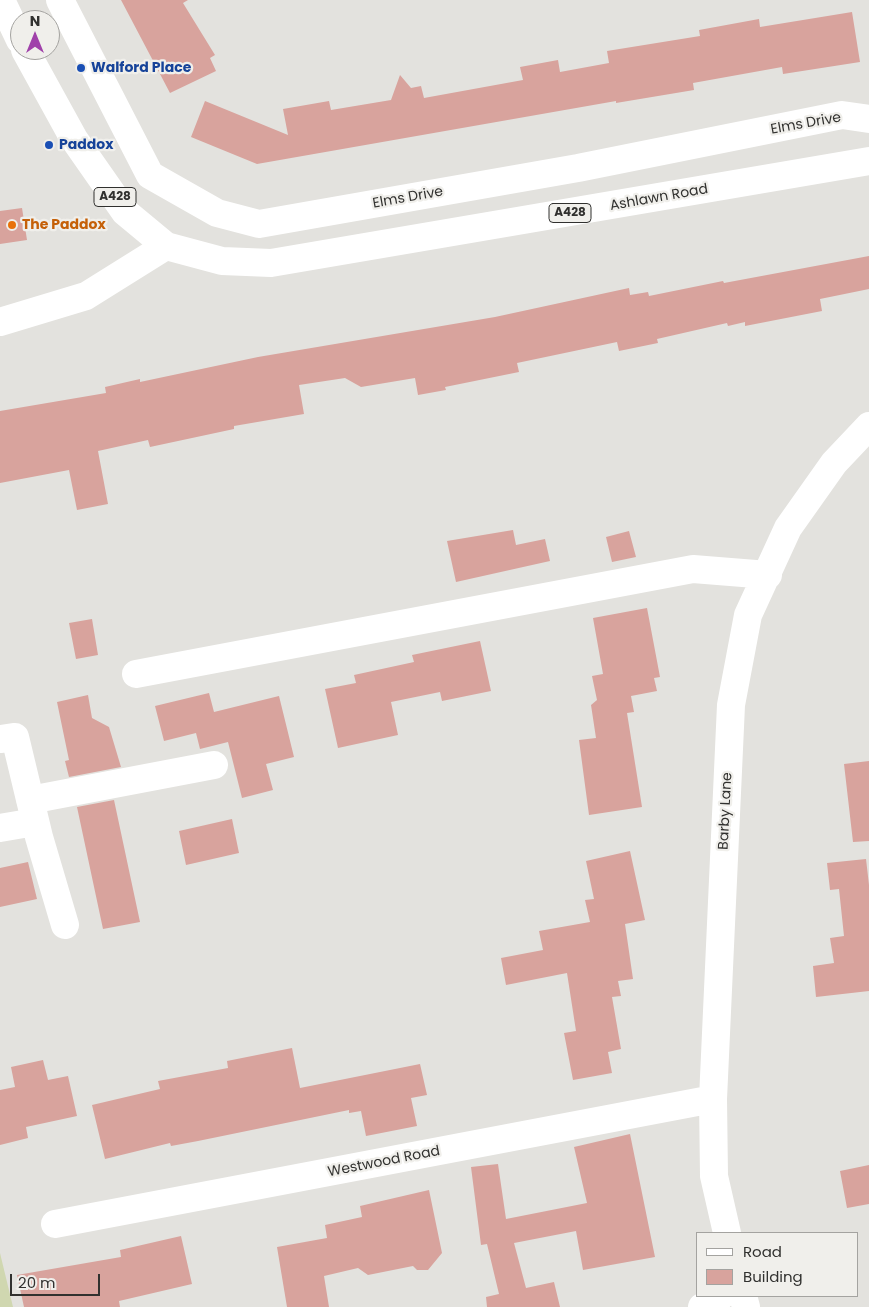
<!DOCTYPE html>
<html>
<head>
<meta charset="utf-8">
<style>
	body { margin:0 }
	#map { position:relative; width:869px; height:1307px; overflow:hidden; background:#e3e2de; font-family:Poppins,sans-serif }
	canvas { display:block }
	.legend { position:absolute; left:696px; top:1232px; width:162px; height:65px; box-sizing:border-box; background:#f0efeb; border:1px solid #a4a3a0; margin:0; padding:6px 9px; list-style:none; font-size:15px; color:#31312f }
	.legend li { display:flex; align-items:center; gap:10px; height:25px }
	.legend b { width:25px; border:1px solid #a4a3a0 }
	.north { position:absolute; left:10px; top:10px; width:50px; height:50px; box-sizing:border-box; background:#f0efeb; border:1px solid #a4a3a0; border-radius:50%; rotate:0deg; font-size:14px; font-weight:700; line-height:20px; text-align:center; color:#31312f }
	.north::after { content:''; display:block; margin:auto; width:18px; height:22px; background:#a041aa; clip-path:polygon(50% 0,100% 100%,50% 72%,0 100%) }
	.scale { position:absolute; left:10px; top:1274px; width:90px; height:22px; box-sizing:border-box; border:2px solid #31312f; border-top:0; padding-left:6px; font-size:15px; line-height:18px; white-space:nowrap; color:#31312f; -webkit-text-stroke:4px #f0efeb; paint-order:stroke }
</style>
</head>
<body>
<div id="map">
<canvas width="869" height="1307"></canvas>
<ul class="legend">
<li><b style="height:6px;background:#fff"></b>Road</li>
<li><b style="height:14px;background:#d8a39d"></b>Building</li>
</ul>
<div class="north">N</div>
<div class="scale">20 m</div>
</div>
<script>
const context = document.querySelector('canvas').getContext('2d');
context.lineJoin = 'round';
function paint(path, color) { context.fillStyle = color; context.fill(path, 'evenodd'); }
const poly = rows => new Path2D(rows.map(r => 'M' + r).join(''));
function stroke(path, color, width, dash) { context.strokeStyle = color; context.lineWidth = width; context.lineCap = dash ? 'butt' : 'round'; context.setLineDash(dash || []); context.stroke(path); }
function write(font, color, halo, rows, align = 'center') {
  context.font = font + ' Poppins,sans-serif'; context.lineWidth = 4.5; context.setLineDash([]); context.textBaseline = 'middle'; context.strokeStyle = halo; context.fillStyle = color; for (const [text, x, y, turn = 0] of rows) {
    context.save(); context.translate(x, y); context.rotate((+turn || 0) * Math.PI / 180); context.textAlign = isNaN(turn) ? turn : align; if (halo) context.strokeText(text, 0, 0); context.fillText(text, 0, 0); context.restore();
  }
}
const green = poly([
	[0,1253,13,1307,0,1307]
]);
const building = poly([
	[121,0,188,0,183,3,215,55,210,58,216,71,170,93],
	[852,12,860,62,783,74,782,67,693,83,694,90,616,103,616,101,257,164,191,137,205,101,288,135,283,109,329,101,331,110,391,100,400,75,411,88,421,86,424,98,523,80,520,67,558,60,560,72,609,63,607,51,700,36,699,30,759,19,760,27],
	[22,208,27,240,0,244,0,211],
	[869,256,869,289,820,299,822,311,745,326,745,322,728,326,727,323,657,339,658,343,619,351,617,342,517,363,519,372,445,387,446,390,418,395,415,378,361,387,345,378,299,385,304,414,234,426,234,429,150,447,148,440,98,451,108,504,77,510,69,470,0,483,0,411,106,393,105,387,140,379,140,382,258,357,495,317,629,288,630,295,648,292,649,296,723,281,724,283],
	[513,530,516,545,545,539,550,561,456,582,447,541],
	[629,531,636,557,612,562,606,537],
	[647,608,660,677,654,678,657,691,631,696,634,712,627,713,642,807,589,815,579,740,596,738,591,705,597,700,592,676,603,674,593,618],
	[92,619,98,655,76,659,69,623],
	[480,641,491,691,442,701,440,692,391,702,398,735,338,748,325,689,356,683,354,675,414,662,412,655],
	[209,693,214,712,279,696,294,757,266,764,273,790,242,798,228,742,200,749,196,733,164,741,155,706],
	[88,695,92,718,109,727,121,767,69,777,65,761,69,760,57,702],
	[869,761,869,841,853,842,844,764],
	[114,800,140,922,103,929,77,807],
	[232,819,239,853,186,865,179,831],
	[630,851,645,920,625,924,633,979,618,981,621,996,612,997,621,1049,608,1052,612,1073,573,1080,564,1033,576,1031,567,973,506,985,501,958,543,950,539,931,590,922,585,900,594,899,586,861],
	[866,859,869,885,869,991,816,997,813,966,834,963,830,938,844,936,839,889,830,890,827,863],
	[28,862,37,899,0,907,0,868],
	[292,1048,300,1088,420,1064,427,1095,411,1098,417,1126,366,1136,361,1111,349,1113,349,1110,198,1141,171,1146,170,1143,105,1159,92,1105,160,1089,158,1081,228,1068,227,1061],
	[43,1060,48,1080,68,1076,77,1116,26,1127,28,1138,0,1145,0,1090,15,1087,11,1067],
	[630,1134,655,1257,583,1270,576,1231,514,1243,526,1288,554,1282,560,1307,487,1307,486,1297,499,1294,487,1244,481,1245,471,1167,498,1164,506,1219,587,1203,574,1147],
	[869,1165,869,1204,847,1208,840,1171],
	[429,1190,442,1253,428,1270,417,1270,413,1266,368,1275,358,1268,324,1276,329,1307,287,1307,277,1247,327,1238,325,1225,362,1217,360,1206],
	[181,1236,192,1284,119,1301,120,1307,24,1307,17,1275,121,1257,120,1250]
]);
const minor = poly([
	[60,0,150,175,217,213,259,224,578,168,842,115,869,119],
	[136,674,693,569,768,575],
	[0,739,15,737,39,837,65,925],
	[30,800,214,765],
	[0,828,35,822],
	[55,1224,713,1099],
	[727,1233,714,1176,713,1099,731,705,748,615,788,528,834,463,869,426],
	[743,1296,746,1307],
	[702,1307,721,1296]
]);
const major = poly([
	[0,322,86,296,166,246]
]);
const highway = poly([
	[1,0,20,40],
	[25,50,74,139,125,212,166,246,222,261,271,263,869,161]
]);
const markers = [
	[81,68,5,"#1a4fb4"],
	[49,145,5,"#1a4fb4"],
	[12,225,5,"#e8710a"]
];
const shields = [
	[115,197,42],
	[570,213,42]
];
const shieldNames = [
	["A428",115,197],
	["A428",570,213]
];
const transitNames = [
	["Walford Place",91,68],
	["Paddox",59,145]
];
const streetNames = [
	["Elms Drive",806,124,-10],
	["Elms Drive",408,198,-10],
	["Ashlawn Road",659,198,-10],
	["Barby Lane",726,811,-87],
	["Westwood Road",384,1162,-11]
];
const foodNames = [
	["The Paddox",22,225]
];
paint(green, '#d0d7b0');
paint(building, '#d8a39d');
stroke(minor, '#fff', 28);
stroke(major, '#fff', 28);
stroke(highway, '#fff', 28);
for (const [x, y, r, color] of markers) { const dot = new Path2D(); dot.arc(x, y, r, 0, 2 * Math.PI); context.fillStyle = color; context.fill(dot); stroke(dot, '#f0efeb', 2); }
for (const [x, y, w] of shields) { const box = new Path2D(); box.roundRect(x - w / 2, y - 9.5, w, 19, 4); context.fillStyle = '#f0efeb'; context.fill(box); stroke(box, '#31312f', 1); }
write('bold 12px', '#31312f', null, shieldNames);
write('bold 14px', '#164399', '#f0efeb', transitNames, 'left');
write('14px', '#31312f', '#f0efeb', streetNames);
write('bold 14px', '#c56008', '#f0efeb', foodNames, 'left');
</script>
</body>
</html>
